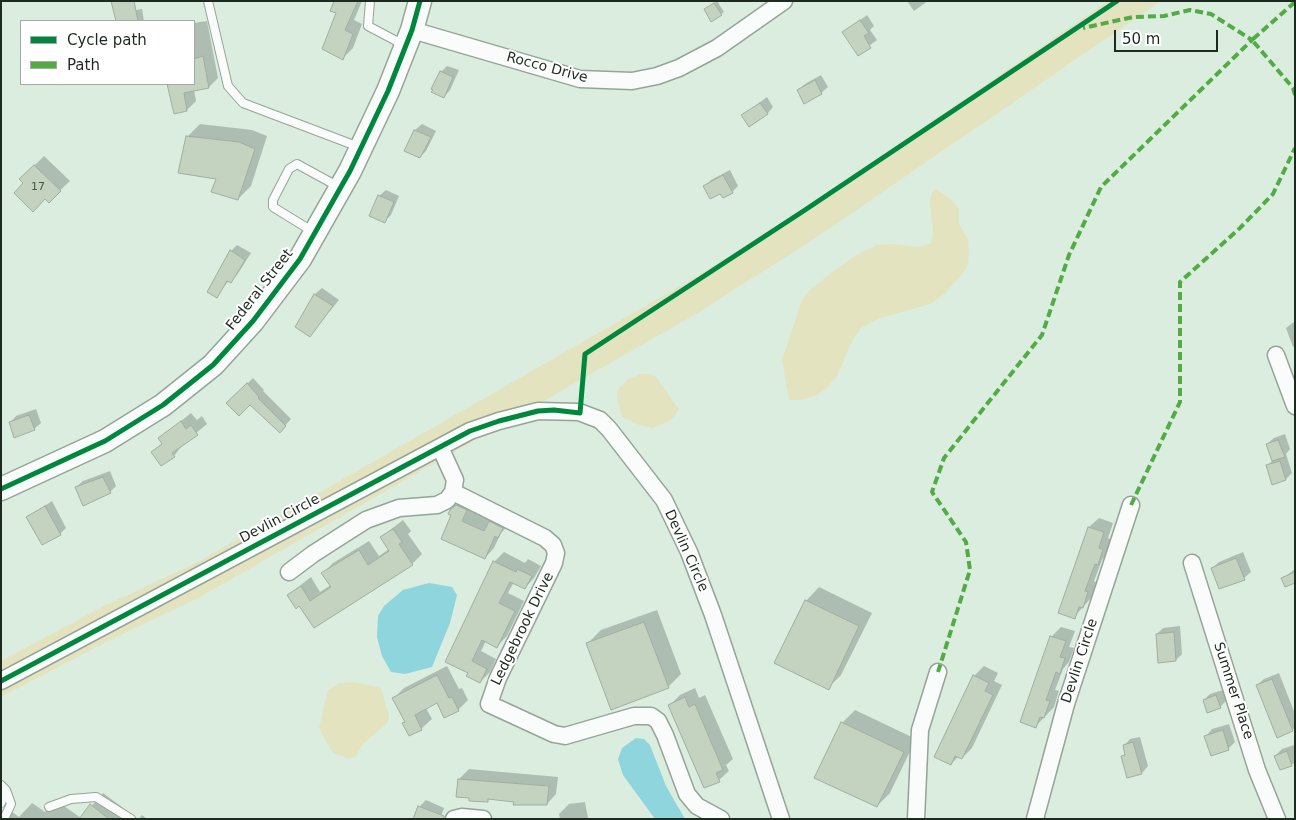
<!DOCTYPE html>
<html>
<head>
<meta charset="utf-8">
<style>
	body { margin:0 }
	#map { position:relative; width:1296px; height:820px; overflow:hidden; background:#daedde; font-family:"DejaVu Sans",sans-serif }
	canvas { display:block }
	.frame { position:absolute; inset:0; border:2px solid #1d2a20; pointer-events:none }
	.legend { position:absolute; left:20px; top:20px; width:175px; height:65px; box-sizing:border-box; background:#fff; border:1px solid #a5aaa6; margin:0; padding:6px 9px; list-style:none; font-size:15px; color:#1d2a20 }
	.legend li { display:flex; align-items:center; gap:10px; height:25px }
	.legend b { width:25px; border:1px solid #a5aaa6 }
	.scale { position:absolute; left:1114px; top:30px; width:104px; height:22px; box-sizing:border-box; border:2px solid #1d2a20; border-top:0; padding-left:6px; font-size:15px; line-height:18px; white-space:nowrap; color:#1d2a20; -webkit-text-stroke:4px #fff; paint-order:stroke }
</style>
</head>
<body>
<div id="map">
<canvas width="1296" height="820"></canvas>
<div class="frame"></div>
<ul class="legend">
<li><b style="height:6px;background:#00873e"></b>Cycle path</li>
<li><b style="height:6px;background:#52ab43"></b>Path</li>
</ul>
<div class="scale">50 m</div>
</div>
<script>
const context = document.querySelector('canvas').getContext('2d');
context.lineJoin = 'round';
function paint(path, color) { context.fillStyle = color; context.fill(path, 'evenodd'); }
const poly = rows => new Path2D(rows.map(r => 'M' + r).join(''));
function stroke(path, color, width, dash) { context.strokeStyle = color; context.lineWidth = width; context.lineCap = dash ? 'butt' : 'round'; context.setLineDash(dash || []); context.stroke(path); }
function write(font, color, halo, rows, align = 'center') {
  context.font = font + ' "DejaVu Sans",sans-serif'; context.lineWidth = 4; context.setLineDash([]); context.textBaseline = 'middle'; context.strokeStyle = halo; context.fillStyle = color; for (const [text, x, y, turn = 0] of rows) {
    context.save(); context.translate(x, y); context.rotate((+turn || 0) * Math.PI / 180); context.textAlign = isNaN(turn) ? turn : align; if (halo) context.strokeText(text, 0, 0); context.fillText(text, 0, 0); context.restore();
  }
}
const green = poly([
	[1108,1,1161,1,811,241,691,317,198,598,104,643,1,697,1,661,104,606,198,562,691,280,811,204],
	[936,189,951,199,959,209,959,223,968,240,969,250,968,265,961,276,944,294,930,304,878,319,861,328,853,339,837,376,827,388,817,395,801,400,789,400,782,360,802,300,809,291,832,272,856,255,877,245,889,244,920,247,931,243,933,233,930,201,932,192],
	[642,374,651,374,656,377,679,409,671,420,653,428,642,426,622,417,617,398,618,389,628,379],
	[354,682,381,688,389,716,387,723,363,744,355,757,348,759,332,752,319,728,328,690,340,683]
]);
const water = poly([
	[429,583,452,587,457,595,450,623,432,667,405,674,391,672,382,656,377,637,378,616,384,606,403,590],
	[636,738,644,739,650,745,666,786,685,819,655,819,623,775,618,759,622,748]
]);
const shadow = poly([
	[111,1,131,11,142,9,144,21,116,21],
	[336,1,362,1,354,20,362,24,353,48,343,58],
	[717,1,724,12,721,14,705,9],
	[907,1,928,1,914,11],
	[867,15,874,26,870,30,877,40,858,54,844,32],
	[207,21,218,78,209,87,194,90,196,101,187,110,175,113,169,84,194,84,194,23],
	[447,66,459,70,450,90,444,97,441,72],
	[821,75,828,87,821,93,798,90,805,84],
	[767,97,773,107,767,114,743,115],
	[200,124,252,130,267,136,251,186,238,199,218,178,187,137],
	[422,124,436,131,426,151,420,157,406,151,415,130],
	[44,156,70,181,49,201,21,179],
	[730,170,738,186,732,192,721,192,705,186,711,180],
	[386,190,399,196,391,215,384,222,379,196],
	[237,245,251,253,237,275,231,282,229,280,217,296,231,251],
	[322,288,339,300,310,335,297,327,315,294],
	[1295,321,1295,346,1293,347,1286,328],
	[253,378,264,390,263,391,291,419,280,431,250,404,228,403],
	[36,409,41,423,34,429,10,423,16,416],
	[191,413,197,420,202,416,207,424,183,444,174,456,153,452,163,442,160,438],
	[1285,434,1290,449,1286,454,1292,473,1286,479,1273,483,1267,466,1273,460,1267,444,1274,438],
	[110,471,116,486,110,492,76,487,83,481],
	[461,500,476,500,471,511,491,520,500,512,508,526,501,533,494,548,485,558,451,510],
	[52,501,66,528,60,534,28,517],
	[1099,518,1113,523,1108,538,1112,540,1107,554,1102,560,1094,581,1097,583,1092,597,1074,617,1060,612,1089,527],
	[403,520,411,531,408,534,422,554,412,564,314,627,300,605,288,595,311,577,320,592,331,585,323,573,333,563,369,541,379,556,389,549,381,537],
	[504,552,525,563,528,559,541,566,534,578,525,588,514,582,508,593,524,601,507,636,497,646,486,641,481,651,496,659,490,672,480,682,469,673,446,662,494,562],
	[1243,552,1251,572,1244,578,1212,568,1219,562],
	[1295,569,1295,585,1283,578],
	[819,587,872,613,841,675,828,688,806,601],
	[657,610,681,674,668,687,588,643,601,630],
	[1180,626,1182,654,1176,660,1157,634,1163,628],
	[1061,627,1075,631,1069,647,1074,648,1069,662,1063,669,1055,690,1059,691,1054,707,1036,726,1051,637],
	[447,666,459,689,462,688,468,700,458,710,437,702,426,708,432,719,422,728,409,735,406,721,394,698,404,688],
	[984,666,998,673,994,681,1002,685,972,748,962,758,959,756,951,764,974,676],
	[1279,673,1295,714,1295,728,1292,730,1257,685,1264,679],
	[695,688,699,698,705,695,733,759,726,765,729,771,719,780,670,705,680,695],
	[1223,690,1226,701,1220,707,1204,700,1210,694],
	[855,710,916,739,890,793,877,806,842,723],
	[1229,724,1235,742,1228,749,1206,736,1212,729],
	[1140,737,1148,766,1142,773,1122,756,1126,753,1124,746,1130,739],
	[1294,745,1295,763,1280,769,1275,756,1282,749],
	[469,769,558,777,556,794,547,804,536,803,534,805,490,798,487,801,459,779],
	[103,793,138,819,1,819,1,814,7,808,19,817,32,803,45,812,57,801,81,818],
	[426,800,444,808,440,819,419,807],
	[585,802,588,818,590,819,560,819,559,814,569,804],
	[142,815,147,819,139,819]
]);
const building = poly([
	[111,1,134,1,138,21,116,21,111,1],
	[334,1,358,1,345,30,353,34,343,60,322,49,336,13,330,11,334,1],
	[714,3,722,15,711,22,704,9,714,3],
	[860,20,869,33,864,36,871,48,858,56,842,32,860,20],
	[203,56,209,88,184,93,187,111,174,114,167,84,194,84,194,59,203,56],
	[440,71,453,77,444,98,431,92,433,90,431,89,440,71],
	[815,80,822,94,804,104,797,90,815,80],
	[760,103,768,114,749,127,741,115,760,103],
	[414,130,431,137,420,158,404,151,414,130],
	[186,136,239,142,255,149,238,200,211,192,216,179,178,173,186,136],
	[34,165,61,191,49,203,45,199,33,212,14,193,23,183,19,179,34,165],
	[723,175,733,193,723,198,720,194,710,199,703,186,723,175],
	[378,195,394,202,385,223,369,216,378,195],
	[230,250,245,260,231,283,227,281,217,298,207,292,230,250],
	[314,294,333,306,310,337,295,327,314,294],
	[247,383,259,397,258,398,286,426,280,433,250,405,239,416,226,403,247,383],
	[29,415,35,430,14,438,9,422,29,415],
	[181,421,186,429,191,425,198,435,172,453,175,457,161,466,151,452,162,444,158,438,181,421],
	[1278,440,1285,457,1272,461,1266,444,1278,440],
	[1280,461,1286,480,1272,485,1266,465,1280,461],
	[103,477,111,493,83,506,75,487,103,477],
	[456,505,467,510,462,521,484,531,489,521,503,528,498,538,495,536,485,559,441,539,451,515,448,514,450,510,456,505],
	[45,506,61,535,42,545,26,517,45,506],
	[1088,527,1104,532,1099,548,1103,549,1098,565,1095,564,1085,591,1088,592,1083,608,1079,607,1075,619,1058,613,1088,527],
	[393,529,402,542,399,544,413,565,314,628,299,606,296,609,287,595,301,586,310,601,331,587,321,573,359,550,368,565,389,551,380,537,393,529],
	[1236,558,1245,580,1219,589,1211,568,1236,558],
	[493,561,516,572,517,569,532,576,525,589,510,582,499,603,515,611,497,648,482,640,472,661,487,669,480,683,466,676,468,673,445,662,493,561],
	[1295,572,1295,583,1285,587,1281,578,1295,572],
	[805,600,859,626,829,690,774,663,805,600],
	[644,622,669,688,611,710,586,643,644,622],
	[1174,632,1176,661,1158,663,1156,634,1174,632],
	[1050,636,1066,641,1060,657,1065,658,1060,674,1056,672,1046,700,1050,701,1044,718,1040,717,1036,728,1020,722,1050,636],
	[437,675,449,698,452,697,459,711,444,718,437,703,415,715,422,730,409,736,402,723,405,722,392,698,437,675],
	[973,675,989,683,985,691,993,695,962,759,955,756,951,765,934,757,973,675],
	[1272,679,1293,731,1277,738,1256,685,1272,679],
	[1216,695,1221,708,1207,713,1203,700,1216,695],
	[685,697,689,707,695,704,723,770,716,773,720,782,704,788,668,705,685,697],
	[841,722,904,752,877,807,814,778,841,722],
	[1223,730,1229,750,1211,756,1204,736,1223,730],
	[1133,742,1142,774,1127,778,1121,756,1125,755,1123,745,1133,742],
	[1287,751,1292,766,1280,770,1274,756,1287,751],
	[458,779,549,786,547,805,513,805,514,802,488,799,488,802,469,801,469,798,456,797,458,779],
	[90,804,109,819,79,819,90,804],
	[418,806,444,816,444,819,413,819,418,806]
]);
const lane = poly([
	[208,1,228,86,243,103,359,147],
	[370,1,368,26,404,45],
	[312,231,273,207,273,200,289,169,297,164,339,187],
	[1,785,6,790,1,803],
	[49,807,71,799,96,797,131,819],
	[4,819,11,804,6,790]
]);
const street = poly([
	[412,30,580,79,632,81,657,76,679,68,717,48,784,1],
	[1276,355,1295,406],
	[440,447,455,480,453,492],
	[1192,563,1257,770,1277,819],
	[289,572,313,554,366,520,399,508,437,505,447,500,453,492,545,538,553,545,556,553,554,563,498,678,489,704,554,734,565,736,634,716,651,716,658,721,665,735,687,794,697,806,721,819],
	[1,681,470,431,499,421,538,411,579,412,600,420,609,429,664,500,689,552,713,615,781,819],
	[454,819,462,817,483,819],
	[916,819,920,730,938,672],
	[1035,819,1066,704,1131,505]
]);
const secondary = poly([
	[1,489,105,441,163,405,213,365,253,321,300,259,350,171,388,91,412,30,420,1]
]);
const quiet = poly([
	[1295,2,1252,40,1293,88,1295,95],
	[1131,505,1180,402,1180,282,1240,228,1273,194,1295,148],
	[938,672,970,570,966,542,932,492,944,458,1042,335,1069,255,1101,187,1252,40,1211,14,1190,10,1164,16,1133,17,1083,28]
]);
const cycleway = poly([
	[1,489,105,441,163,405,213,365,253,321,300,259,350,171,388,91,412,30,420,1],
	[1,681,470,431,499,421,538,411,554,410,580,413,585,354,805,210,1117,1]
]);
const numberNames = [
	["17",38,187]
];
const streetNames = [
	["Rocco Drive",547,68,15],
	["Federal Street",260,290,-52],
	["Devlin Circle",280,519,-28],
	["Devlin Circle",686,551,66],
	["Ledgebrook Drive",523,629,-64],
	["Devlin Circle",1080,661,-72],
	["Summer Place",1233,691,72]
];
paint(green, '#e4e3c0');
paint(water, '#8ed5dd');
paint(shadow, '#0003');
paint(building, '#c4d3c0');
stroke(building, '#a1ada0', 1);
stroke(lane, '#95a499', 10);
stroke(street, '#95a499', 19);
stroke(secondary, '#95a499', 25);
stroke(lane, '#f9fcfa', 8);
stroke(street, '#f9fcfa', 16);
stroke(secondary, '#f9fcfa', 22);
stroke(quiet, '#52ab43', 4, [8, 4]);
stroke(cycleway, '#00873e', 5);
write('11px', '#475448', null, numberNames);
write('14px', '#1d2a20', '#fff', streetNames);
</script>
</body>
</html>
